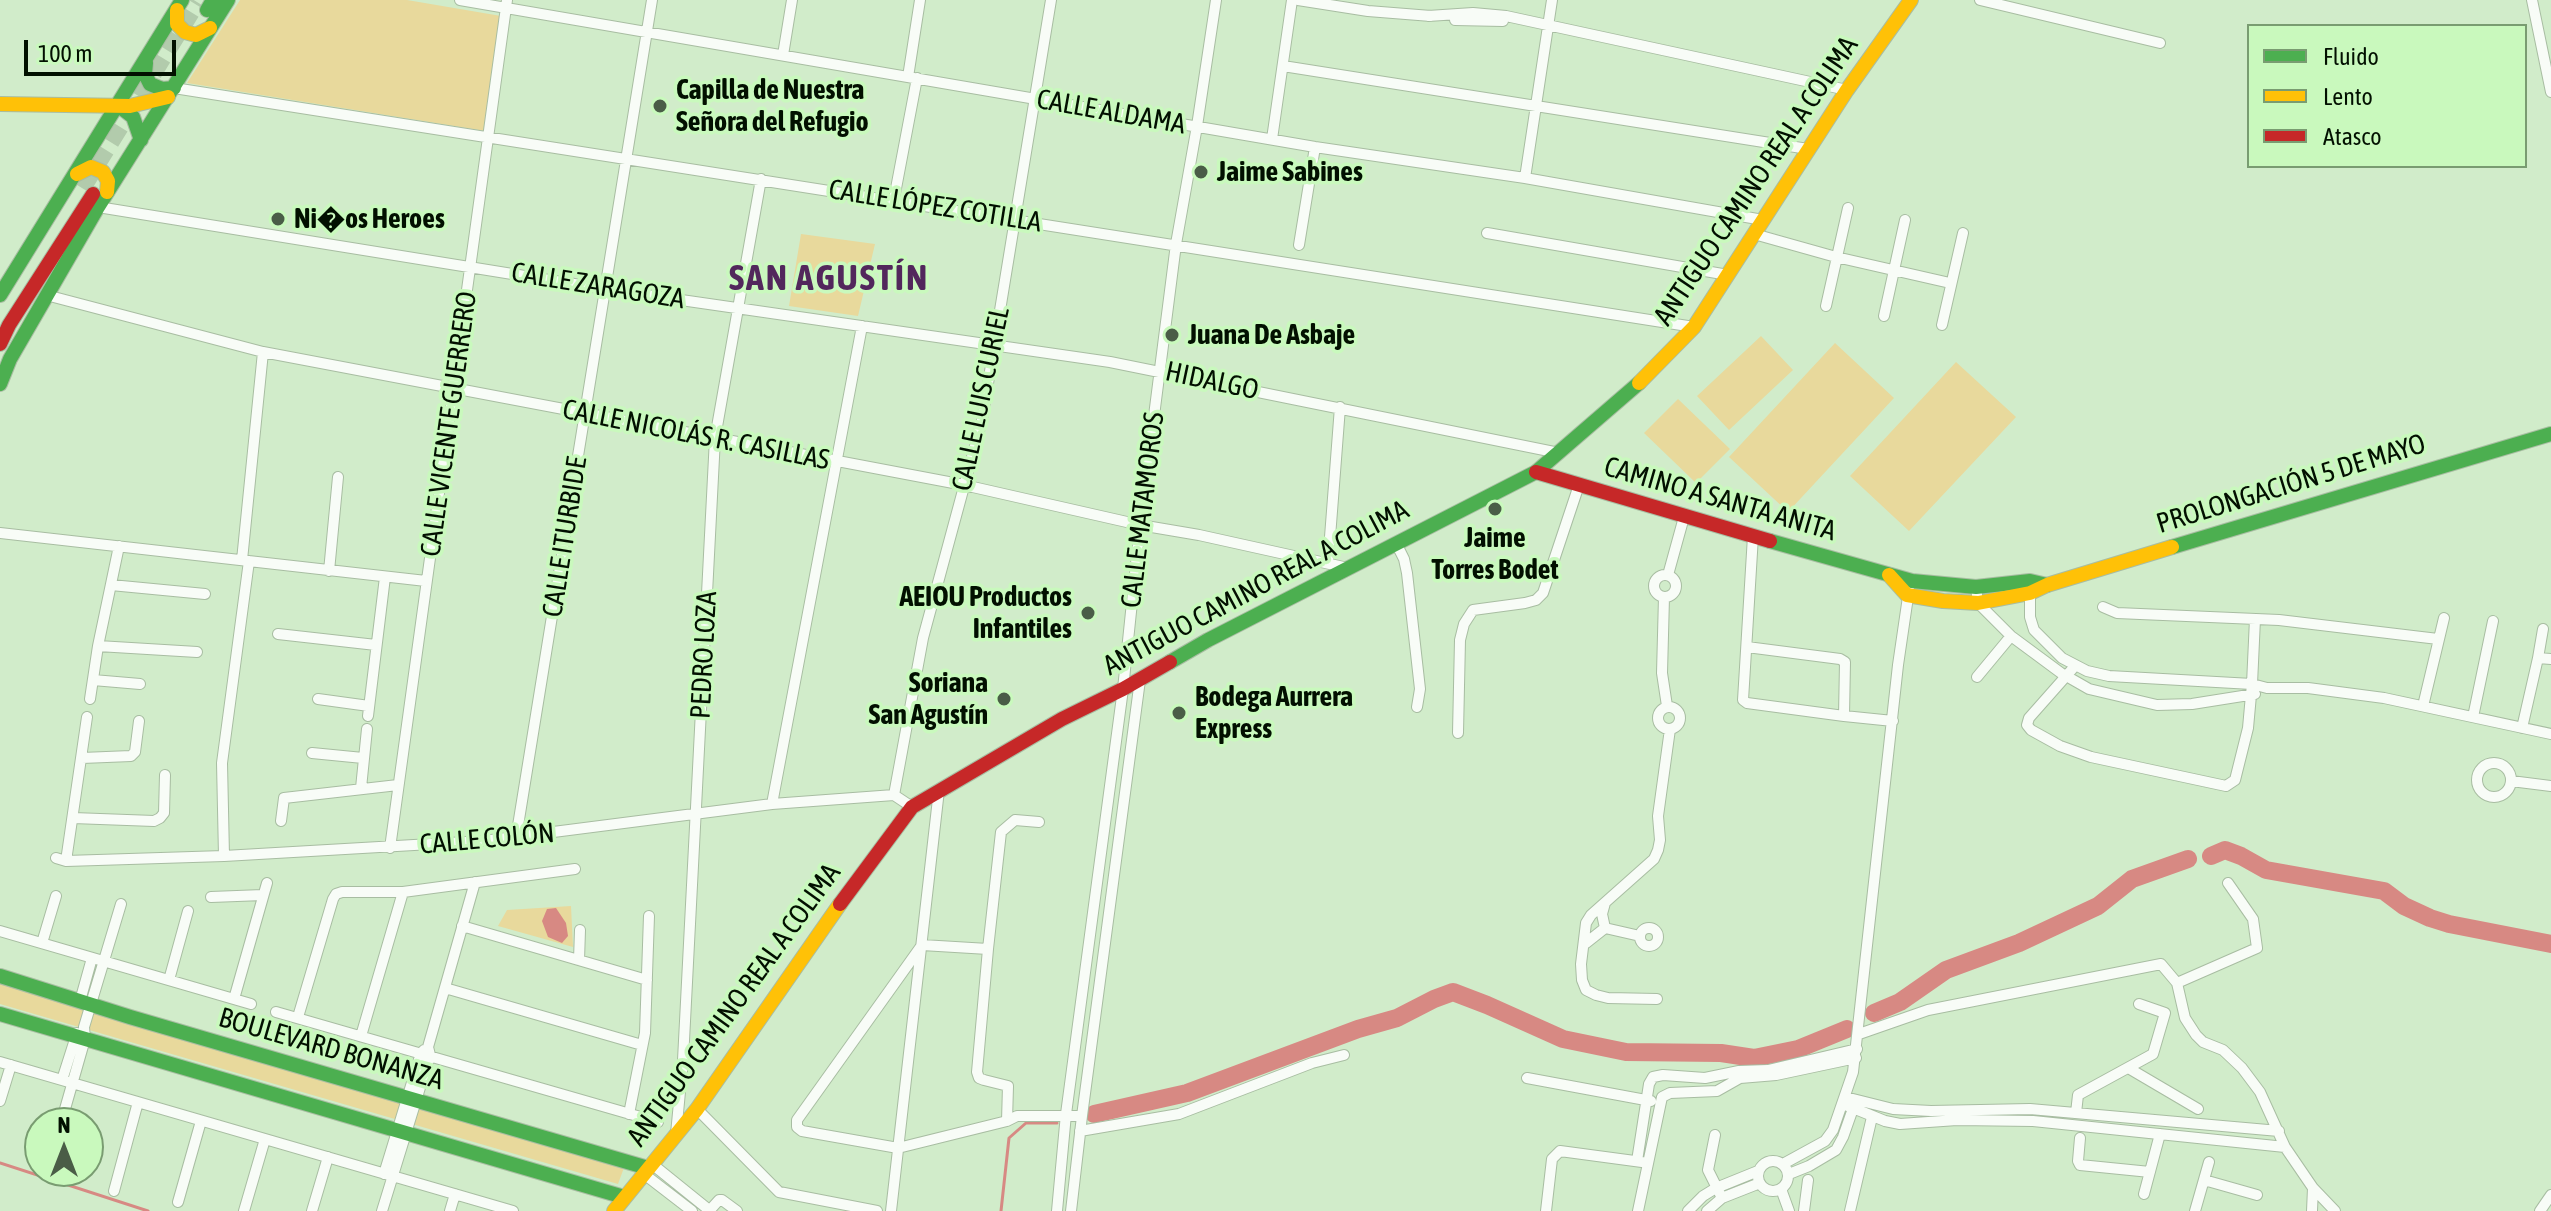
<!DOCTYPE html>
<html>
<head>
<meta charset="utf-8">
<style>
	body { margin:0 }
	#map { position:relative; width:2551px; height:1211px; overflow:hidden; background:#d1ecca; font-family:"Asap Condensed",sans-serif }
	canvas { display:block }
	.legend { position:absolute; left:2247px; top:24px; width:280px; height:144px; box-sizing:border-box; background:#c9f9bd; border:2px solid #799c71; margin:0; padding:10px 14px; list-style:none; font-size:24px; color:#021000 }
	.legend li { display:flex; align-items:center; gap:16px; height:40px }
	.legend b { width:40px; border:2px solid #799c71 }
	.north { position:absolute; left:24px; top:1107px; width:80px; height:80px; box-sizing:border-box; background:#c9f9bd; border:2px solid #799c71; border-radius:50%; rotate:0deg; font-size:22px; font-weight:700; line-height:32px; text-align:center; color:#021000 }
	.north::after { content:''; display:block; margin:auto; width:28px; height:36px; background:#4a5d47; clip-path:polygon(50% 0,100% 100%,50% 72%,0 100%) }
	.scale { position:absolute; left:24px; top:40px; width:152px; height:36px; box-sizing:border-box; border:4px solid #021000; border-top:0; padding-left:10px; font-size:24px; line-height:28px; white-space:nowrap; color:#021000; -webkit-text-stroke:6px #c9f9bd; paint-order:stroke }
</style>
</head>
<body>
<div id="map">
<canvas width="2551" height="1211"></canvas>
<ul class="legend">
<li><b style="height:10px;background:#4caf50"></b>Fluido</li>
<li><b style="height:10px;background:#ffc107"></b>Lento</li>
<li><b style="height:10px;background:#c62828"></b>Atasco</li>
</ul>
<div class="north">N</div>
<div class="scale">100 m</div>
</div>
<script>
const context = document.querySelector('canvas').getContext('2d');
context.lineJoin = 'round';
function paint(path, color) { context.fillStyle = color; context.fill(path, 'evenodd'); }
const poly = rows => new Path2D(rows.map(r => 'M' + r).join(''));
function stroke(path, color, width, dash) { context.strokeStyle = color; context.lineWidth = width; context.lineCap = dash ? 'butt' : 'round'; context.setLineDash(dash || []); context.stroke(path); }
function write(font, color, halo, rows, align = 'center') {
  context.font = font + ' "Asap Condensed",sans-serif'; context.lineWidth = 7; context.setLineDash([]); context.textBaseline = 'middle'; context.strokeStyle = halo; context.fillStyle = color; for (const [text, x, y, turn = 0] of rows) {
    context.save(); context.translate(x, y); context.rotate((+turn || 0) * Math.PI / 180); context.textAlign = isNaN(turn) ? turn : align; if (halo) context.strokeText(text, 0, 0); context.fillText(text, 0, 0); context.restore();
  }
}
const green = poly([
	[240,0,407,0,501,16,485,131,187,83],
	[801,234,875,244,858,316,789,306],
	[1761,336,1793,370,1729,430,1697,396],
	[1835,343,1894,398,1788,512,1729,457],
	[1956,362,2016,417,1909,531,1850,476],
	[1678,399,1730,449,1696,483,1644,433],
	[571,906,573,947,498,926,507,910],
	[0,982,625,1165,618,1184,0,1004]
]);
const water = poly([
	[556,908,566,923,568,936,562,943,548,937,542,921,547,909]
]);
const stream = poly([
	[1089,1117,1094,1114],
	[0,1163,148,1211],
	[1001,1211,1009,1138,1026,1123,1057,1123]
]);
const river = poly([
	[2211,856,2225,850,2241,856,2266,870,2384,891,2404,906,2430,918,2449,924,2551,944],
	[1874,1013,1900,1002,1946,970,2019,943,2098,906,2132,879,2188,859],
	[1094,1114,1187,1093,1358,1029,1397,1018,1434,999,1453,992,1487,1005,1563,1039,1626,1052,1721,1053,1754,1058,1798,1049,1847,1029]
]);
const highwayTunnel = poly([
	[82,188,197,2]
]);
const street = poly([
	[460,0,1315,147,1525,178,1763,220],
	[1298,0,1368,11,1431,16],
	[1980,0,2160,43],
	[2532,0,2551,92],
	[1428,16,1473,13,1506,16,1847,90],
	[1455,20,1503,21],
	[783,55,792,0],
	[1283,66,1808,149],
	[908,77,920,0],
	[174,88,1694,327],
	[1272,139,1292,0],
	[1525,178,1552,0],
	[894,199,917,78],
	[98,207,605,289,1110,362,1559,453],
	[1487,233,1728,275],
	[1754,234,1836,257,1950,283],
	[1299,245,1315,147],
	[46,295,263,352,964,485,1140,525,1199,535,1348,568],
	[1826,306,1848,208],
	[1884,316,1905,220],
	[1942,325,1963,233],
	[0,533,426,581],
	[1753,536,1743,700,1747,703,1844,716,1893,721],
	[1396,543,1404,559,1407,573,1420,689,1417,707],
	[242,560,263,352],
	[1328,563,1340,407],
	[329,571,338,477],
	'1654 586a11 11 0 1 1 22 0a11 11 0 1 1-22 0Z',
	[1668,575,1684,517],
	[111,585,205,594],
	[1976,587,1978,603,2011,636,2061,673,2089,689,2157,705,2192,704,2255,694],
	[2030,587,2030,617,2034,630,2062,658,2087,671,2109,676,2252,684,2267,688,2308,688,2384,698,2551,734],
	[1664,597,1662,673,1667,706],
	[2103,607,2117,613,2279,620,2438,639],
	[278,634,376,645],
	[98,646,197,652],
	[1747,647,1840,659,1845,662,1844,716],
	[2538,658,2543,629],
	[2075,666,2029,718,2027,725,2031,730,2060,746,2091,757,2226,786,2235,780,2248,728,2252,684,2255,619],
	[1977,677,2011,636],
	[93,680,140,684],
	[90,699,98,646,119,546],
	[318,699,369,706],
	[2423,706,2444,618],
	'1658 718a11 11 0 1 1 22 0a11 11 0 1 1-22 0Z',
	[368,716,385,577],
	[2473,717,2493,621],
	[2522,728,2538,658,2551,659],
	[1458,733,1460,640,1464,624,1473,610,1525,603,1536,600,1543,593,1579,485],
	[312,753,363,758],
	[82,758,131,756,135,752,139,721],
	'2477 780a17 17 0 1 1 34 0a17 17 0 1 1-34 0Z',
	[2511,781,2551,786],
	[361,788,367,729],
	[894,795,923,638,982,420,1051,0],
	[772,804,862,326],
	[73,818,154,821,160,818,164,813,165,775],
	[281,821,284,798,398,785],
	[516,838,652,0],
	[390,848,507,0],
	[224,856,222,763,249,561],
	[56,858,66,861,224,856,483,841,772,804,894,795,912,807],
	[66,861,87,717],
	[211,897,263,895],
	[462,926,647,980],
	'1640 937a9 9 0 1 1 18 0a9 9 0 1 1-18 0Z',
	[1605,928,1640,936],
	[0,931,251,1004],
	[42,943,56,896],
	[1586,943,1605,928,1602,914,1605,903],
	[988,949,922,945,797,1120,797,1127,802,1131,898,1148,1007,1121,1017,1116,1082,1116],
	[579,960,580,930],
	[169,980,188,911],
	[2177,983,2257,948,2253,919,2228,883],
	[445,988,642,1045],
	[234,999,267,883],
	[1657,999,1608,998,1596,995,1586,990,1582,980,1581,964,1586,923,1591,915,1654,859,1658,850,1660,840,1658,816,1670,729],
	[80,1001,92,958],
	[276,1012,658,1122],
	[298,1017,333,899,336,894,342,892,403,892,575,869],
	[1859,1034,1928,1010,2161,964,2177,983,2185,1018,2196,1035,2203,1042,2223,1050,2242,1068,2260,1092,2285,1147,2313,1188,2335,1211],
	[361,1036,403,892],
	[0,1062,513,1211],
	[2130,1069,2198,1109],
	[1527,1078,1651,1101],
	[62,1080,77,1033],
	[1845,1097,1893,1109,1931,1111,2030,1109,2279,1131],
	[0,1101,11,1065],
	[1843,1104,1885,1121,1900,1124,1957,1120,2033,1121,2285,1147],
	[697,1109,779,1192,877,1211],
	[2076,1113,2078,1095,2153,1054,2165,1013,2139,1004],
	[629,1114,645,1033,649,916],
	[1007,1121,1008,1086,984,1080,979,1078,977,1072,988,949,1001,832,1015,820,1039,822],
	[61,1123,85,1039,84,1027,121,904],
	[1080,1131,1179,1114,1312,1063,1344,1055],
	[676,1134,683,1060,715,438,761,179],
	[1715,1135,1708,1170,1722,1198],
	[2080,1138,2078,1161,2080,1165,2150,1172],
	'1758 1176a15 15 0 1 1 30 0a15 15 0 1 1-30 0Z',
	[1637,1161,1649,1084,1653,1077,1663,1075,1705,1078,1739,1071,1768,1070,1857,1049],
	[652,1164,709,1210],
	[1783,1164,1825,1141,1833,1130,1853,1072,1898,665,1909,590],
	[384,1174,421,1053,424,1050],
	[644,1174,692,1211],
	[1789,1174,1809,1166,1836,1150,1843,1137,1855,1103],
	[2204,1180,2257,1195],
	[1781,1189,1789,1211],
	[114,1191,138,1102],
	[2144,1194,2160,1134],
	[178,1202,201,1121],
	[244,1211,265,1139],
	[312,1211,328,1157],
	[382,1211,430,1055,428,1047,475,882],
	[450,1211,455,1194],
	[709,1211,719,1200,722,1200,737,1211],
	[891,1211,939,790],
	[1057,1211,1066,1114,1123,689,1140,525,1176,244,1197,126,1216,0],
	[1071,1211,1082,1116,1140,680],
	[1546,1211,1552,1159,1560,1151,1642,1162],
	[1638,1211,1662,1097,1670,1093,1717,1091,1740,1078,1776,1075,1856,1058],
	[1688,1211,1703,1196,1716,1188,1758,1171],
	[1707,1211,1722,1198,1760,1183],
	[1804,1211,1808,1180],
	[1850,1211,1872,1117],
	[2195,1211,2209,1162],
	[2312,1211,2313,1188],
	[2540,1211,2551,1195]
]);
const fast = poly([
	[207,10,213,0],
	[146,63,145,74,150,84,162,89,174,88],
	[119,106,133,117,141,140],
	[0,295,182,0],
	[0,384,10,359,98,207,228,0],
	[1770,541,1912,581,1976,587,2030,581,2047,585],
	[2172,547,2551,434],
	[1170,662,1208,640,1536,472,1639,383],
	[0,976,130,1017,648,1168],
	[0,1014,624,1197]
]);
const slow = poly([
	[177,10,177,24,185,32,196,35,210,28],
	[0,104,130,106,168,97],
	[77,174,91,167,103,172,108,181,107,192],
	[1639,383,1694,327,1847,90,1911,0],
	[1889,575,1907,595,1943,601,1978,603,2030,593,2047,585,2172,547],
	[614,1211,697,1109,840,904]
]);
const jam = poly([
	[0,344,9,325,93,194],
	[1536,472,1770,541],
	[840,904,912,807,1062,719,1123,689,1170,662]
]);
const markers = [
	[660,106,8,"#4a5d47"],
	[1201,172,8,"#4a5d47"],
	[278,219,8,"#4a5d47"],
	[1172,335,8,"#4a5d47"],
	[1495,509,8,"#4a5d47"],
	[1088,613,8,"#4a5d47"],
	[1004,699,8,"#4a5d47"],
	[1179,713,8,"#4a5d47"]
];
const poiNames = [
	["Capilla de Nuestra",676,90],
	["Señora del Refugio",676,122],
	["Jaime Sabines",1217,172],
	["Ni�os Heroes",294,219],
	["Juana De Asbaje",1188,335],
	["Jaime",1495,538,"center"],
	["Torres Bodet",1495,570,"center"],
	["AEIOU Productos",1072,597,"right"],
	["Infantiles",1072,629,"right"],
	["Soriana",988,683,"right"],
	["San Agustín",988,715,"right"],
	["Bodega Aurrera",1195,697],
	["Express",1195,729]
];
const streetNames = [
	["CALLE ALDAMA",1111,112,10],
	["ANTIGUO CAMINO REAL A COLIMA",1756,181,-56],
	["CALLE LÓPEZ COTILLA",935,206,9],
	["CALLE ZARAGOZA",598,286,9],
	["HIDALGO",1212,381,12],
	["CALLE LUIS CURIEL",981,399,-78],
	["CALLE VICENTE GUERRERO",449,424,-82],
	["CALLE NICOLÁS R. CASILLAS",696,435,11],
	["PROLONGACIÓN 5 DE MAYO",2291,484,-17],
	["CAMINO A SANTA ANITA",1720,499,16],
	["CALLE MATAMOROS",1143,510,-83],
	["CALLE ITURBIDE",565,537,-81],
	["ANTIGUO CAMINO REAL A COLIMA",1256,588,-28],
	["PEDRO LOZA",704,655,-87],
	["CALLE COLÓN",487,839,-5],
	["ANTIGUO CAMINO REAL A COLIMA",734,1005,-54],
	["BOULEVARD BONANZA",331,1049,16]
];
const districtNames = [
	["SAN AGUSTÍN",829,279]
];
paint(green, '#e8d99c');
paint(water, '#d78983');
stroke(stream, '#d78983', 3);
stroke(river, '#d78983', 18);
stroke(highwayTunnel, '#b2cbac', 18, [18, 9]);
stroke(street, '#a8bda2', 12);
stroke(fast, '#a8bda2', 16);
stroke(slow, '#a8bda2', 16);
stroke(jam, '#a8bda2', 16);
stroke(street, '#f8fcf7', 10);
stroke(fast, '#4caf50', 14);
stroke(slow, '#ffc107', 14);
stroke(jam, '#c62828', 14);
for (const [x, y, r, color] of markers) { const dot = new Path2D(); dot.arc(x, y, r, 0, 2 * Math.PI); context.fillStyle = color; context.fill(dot); stroke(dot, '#c9f9bd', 3); }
write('bold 28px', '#021000', '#c9f9bd', poiNames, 'left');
write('28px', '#021000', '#c9f9bd', streetNames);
context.letterSpacing = '2px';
write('bold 36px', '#52275c', '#c9f9bd', districtNames);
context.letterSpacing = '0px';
</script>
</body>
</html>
